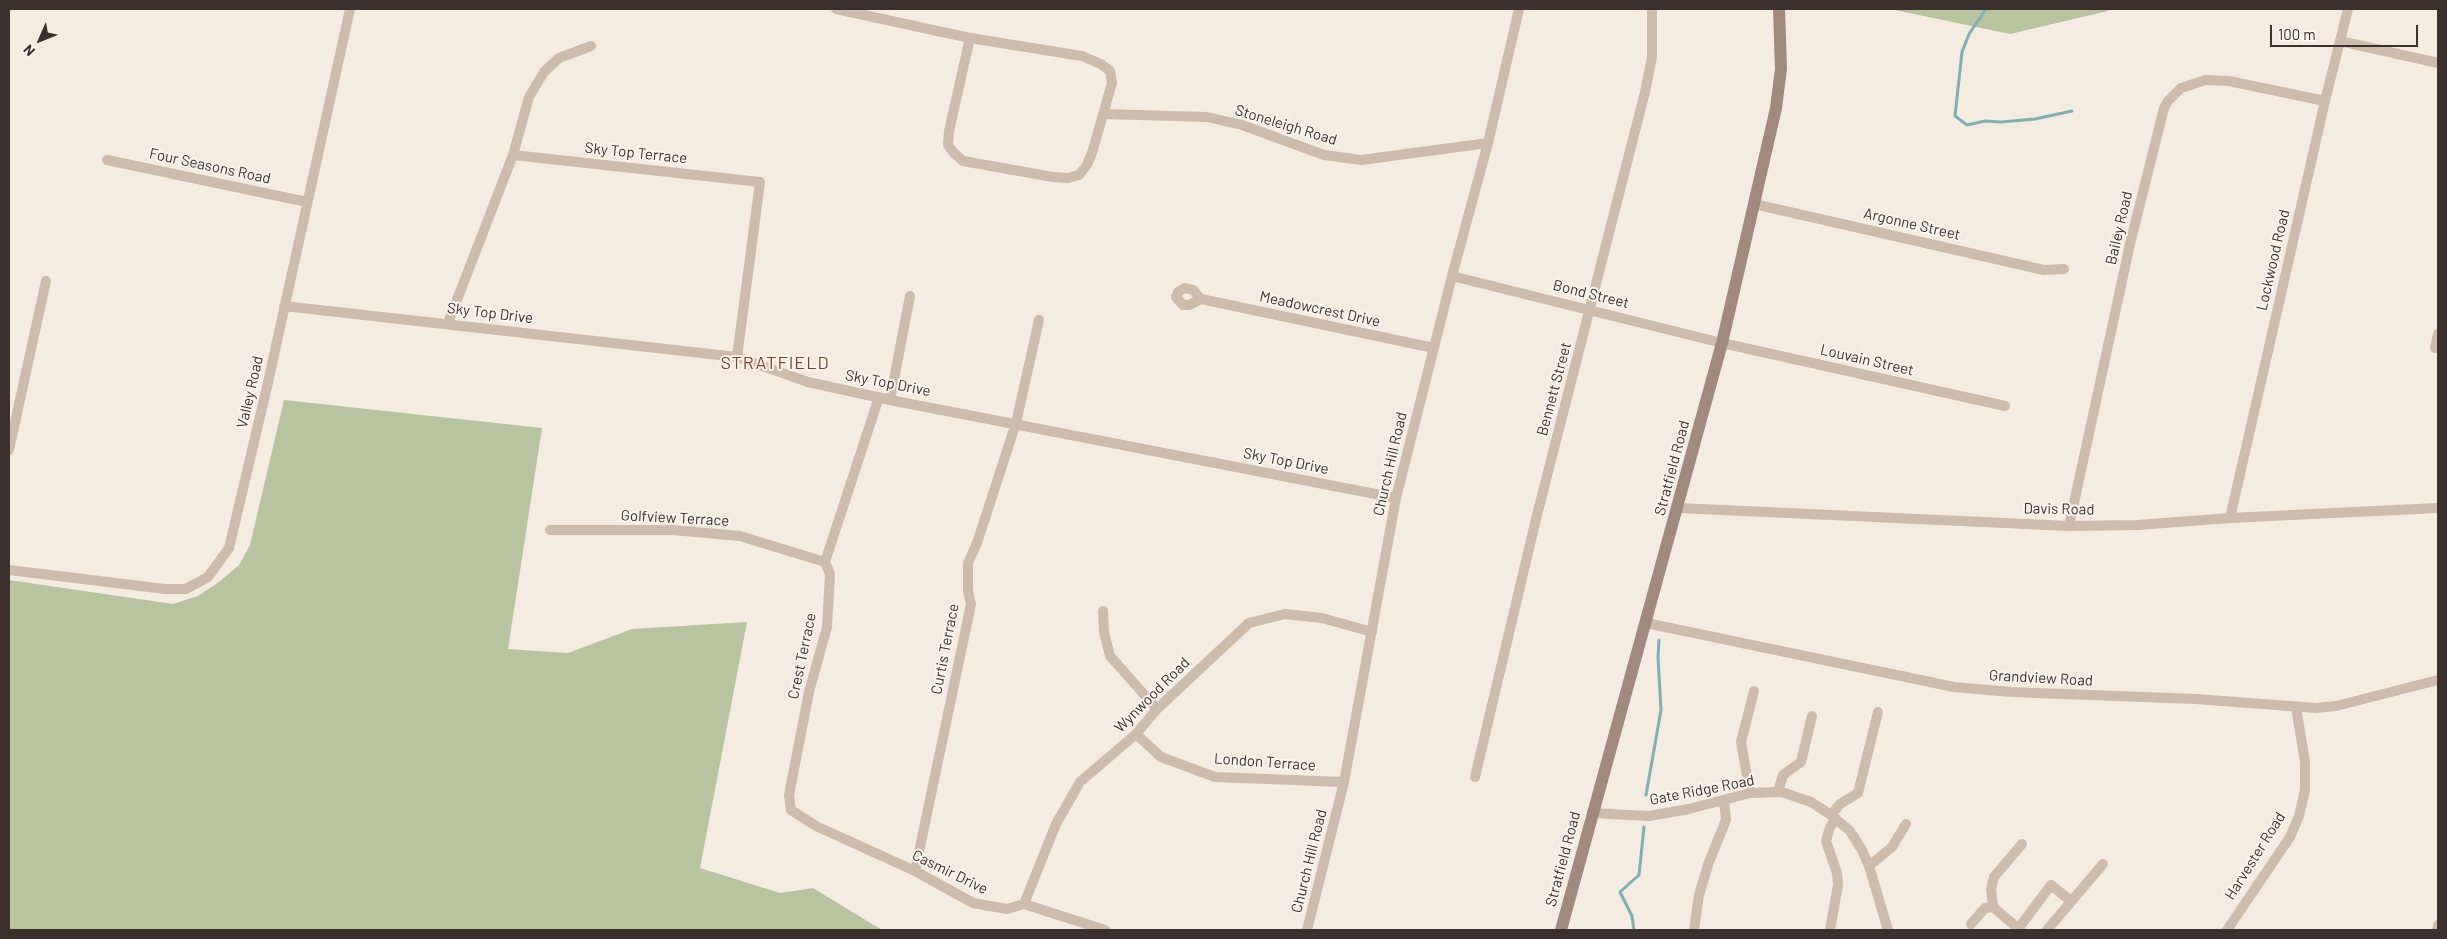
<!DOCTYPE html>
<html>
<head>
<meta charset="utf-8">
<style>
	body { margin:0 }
	#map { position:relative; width:2447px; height:939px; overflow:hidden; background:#f4ebe1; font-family:Barlow,sans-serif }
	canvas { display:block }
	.frame { position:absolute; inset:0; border:10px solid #3b302b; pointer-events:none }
	.north { position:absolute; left:15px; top:15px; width:50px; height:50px; -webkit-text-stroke:4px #fbf5ee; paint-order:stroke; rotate:226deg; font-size:14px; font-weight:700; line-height:20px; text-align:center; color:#3b302b }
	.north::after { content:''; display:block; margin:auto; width:18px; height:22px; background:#3b302b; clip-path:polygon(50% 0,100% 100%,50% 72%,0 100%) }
	.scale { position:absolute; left:2270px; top:25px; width:148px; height:22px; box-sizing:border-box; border:2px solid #3b302b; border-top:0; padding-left:6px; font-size:15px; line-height:18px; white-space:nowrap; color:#3b302b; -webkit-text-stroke:4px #fbf5ee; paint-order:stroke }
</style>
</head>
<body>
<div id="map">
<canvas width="2447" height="939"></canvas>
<div class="frame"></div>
<div class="north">N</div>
<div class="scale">100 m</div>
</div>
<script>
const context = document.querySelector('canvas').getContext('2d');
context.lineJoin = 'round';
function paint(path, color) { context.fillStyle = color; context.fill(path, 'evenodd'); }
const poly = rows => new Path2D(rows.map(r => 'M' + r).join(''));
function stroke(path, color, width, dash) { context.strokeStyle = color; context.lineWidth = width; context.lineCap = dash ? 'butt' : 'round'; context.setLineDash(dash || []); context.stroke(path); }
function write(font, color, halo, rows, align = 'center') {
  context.font = font + ' Barlow,sans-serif'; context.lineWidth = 4; context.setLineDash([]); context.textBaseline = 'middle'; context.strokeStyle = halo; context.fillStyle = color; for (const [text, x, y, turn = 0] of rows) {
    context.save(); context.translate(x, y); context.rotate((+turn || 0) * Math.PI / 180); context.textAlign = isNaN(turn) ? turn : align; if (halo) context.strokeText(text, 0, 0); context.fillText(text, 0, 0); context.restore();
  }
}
const green = poly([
	[1890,9,2108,9,2108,11,2010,34],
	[284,400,542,428,508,649,568,653,632,629,747,622,700,868,780,893,813,888,882,930,9,930,9,580,173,604,198,596,219,582,239,565,250,545]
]);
const stream = poly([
	[1986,9,1969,34,1962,52,1955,116,1967,125,1985,121,2001,122,2035,119,2072,111],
	[1646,795,1661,710,1658,657,1659,640],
	[1634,930,1632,916,1620,892,1639,875,1644,827]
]);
const minor = poly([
	[836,9,970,38,1082,56,1101,64,1110,71,1112,83,1092,153,1087,165,1079,175,1068,178,1053,177,963,161,954,153,948,145,949,131,970,38],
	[2340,41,2438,63],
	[1103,114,1207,117,1242,125,1324,155,1361,160,1488,143],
	[513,155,760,182,737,357],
	[107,160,307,202],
	[1754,204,2044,270,2064,269],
	[1452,276,1722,343,2005,406],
	[1201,299,1193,290,1185,288,1178,292,1176,297,1183,305,1189,305,1201,299,1434,348],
	[284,306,737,357,808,382,890,400,1396,498],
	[448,323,513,155,529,97,544,72,559,58,591,46],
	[2435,348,2438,334],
	[879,397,825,562,830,574,827,627,809,692,789,795,791,810,816,826,915,871,973,903,1007,909,1024,904,1105,930],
	[890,400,910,296],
	[9,450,46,281],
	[1679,508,2069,526,2138,525,2230,518,2438,508],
	[2230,518,2325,101,2348,9],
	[2069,526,2130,244,2164,108,2168,101,2181,88,2206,80,2229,81,2325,101],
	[550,530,673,530,740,536,825,562],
	[9,570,165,589,186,589,208,577,229,548,267,387,350,9],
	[1103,611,1104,632,1110,656,1157,709],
	[1646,623,1954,687,2011,692,2196,699,2316,708,2336,706,2438,680],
	[1136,734,1161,757,1215,777,1344,782],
	[1475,777,1536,519,1645,92,1652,57,1652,9],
	[1778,792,1783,775,1801,762,1812,716],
	[1750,793,1741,742,1754,691],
	[1592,813,1649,816,1689,809,1750,793,1782,792,1811,802,1831,815,1850,831,1862,850,1869,866,1888,930],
	[1831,815,1840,804,1858,793,1878,712],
	[1869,866,1892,847,1906,824],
	[915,871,971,604,968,591,968,563,977,543,1016,423,1039,320],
	[1024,904,1056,824,1080,782,1136,734,1157,709,1249,623,1285,614,1322,618,1372,632],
	[1971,924,1985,908,1993,907],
	[2018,929,2051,885,2071,901],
	[1307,930,1344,782,1396,498,1452,276,1488,143,1519,9],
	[1694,930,1699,895,1709,862,1726,820,1724,801],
	[1830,930,1838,885,1837,873,1826,841,1830,827,1836,819],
	[2020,930,1993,907,1991,889,1994,877,2022,844],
	[2047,930,2103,864],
	[2227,930,2290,837,2299,816,2305,790,2305,762,2296,707],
	[2437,930,2438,925]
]);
const secondary = poly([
	[1561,930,1722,343,1776,108,1781,69,1779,9]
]);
const streetNames = [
	["Stoneleigh Road",1286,125,17],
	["Sky Top Terrace",636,153,6],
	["Four Seasons Road",210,166,12],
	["Argonne Street",1912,224,13],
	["Bailey Road",2119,228,-77],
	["Lockwood Road",2273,260,-77],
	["Bond Street",1591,294,14],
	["Meadowcrest Drive",1320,309,12],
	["Sky Top Drive",490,313,7],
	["Louvain Street",1867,360,13],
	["Sky Top Drive",888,383,11],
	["Bennett Street",1554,389,-75],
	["Valley Road",250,392,-77],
	["Sky Top Drive",1286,461,11],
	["Church Hill Road",1390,464,-77],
	["Stratfield Road",1672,468,-75],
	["Davis Road",2059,509,1],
	["Golfview Terrace",675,518,3],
	["Curtis Terrace",945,649,-79],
	["Crest Terrace",802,656,-78],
	["Grandview Road",2041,678,3],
	["Wynwood Road",1152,695,-45],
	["London Terrace",1265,762,4],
	["Gate Ridge Road",1702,790,-11],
	["Harvester Road",2255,856,-58],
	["Stratfield Road",1563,859,-75],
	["Church Hill Road",1309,861,-76],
	["Casmir Drive",950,872,26]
];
const quarterNames = [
	["STRATFIELD",775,363]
];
paint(green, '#b8c4a0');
stroke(stream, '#7fb0b2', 3);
stroke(minor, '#cdbbac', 10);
stroke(secondary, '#a18a7d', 12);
write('15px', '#3b302b', '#fbf5ee', streetNames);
context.letterSpacing = '1px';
write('18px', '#8c3b22', '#fbf5ee', quarterNames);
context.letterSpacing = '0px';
</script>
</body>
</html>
